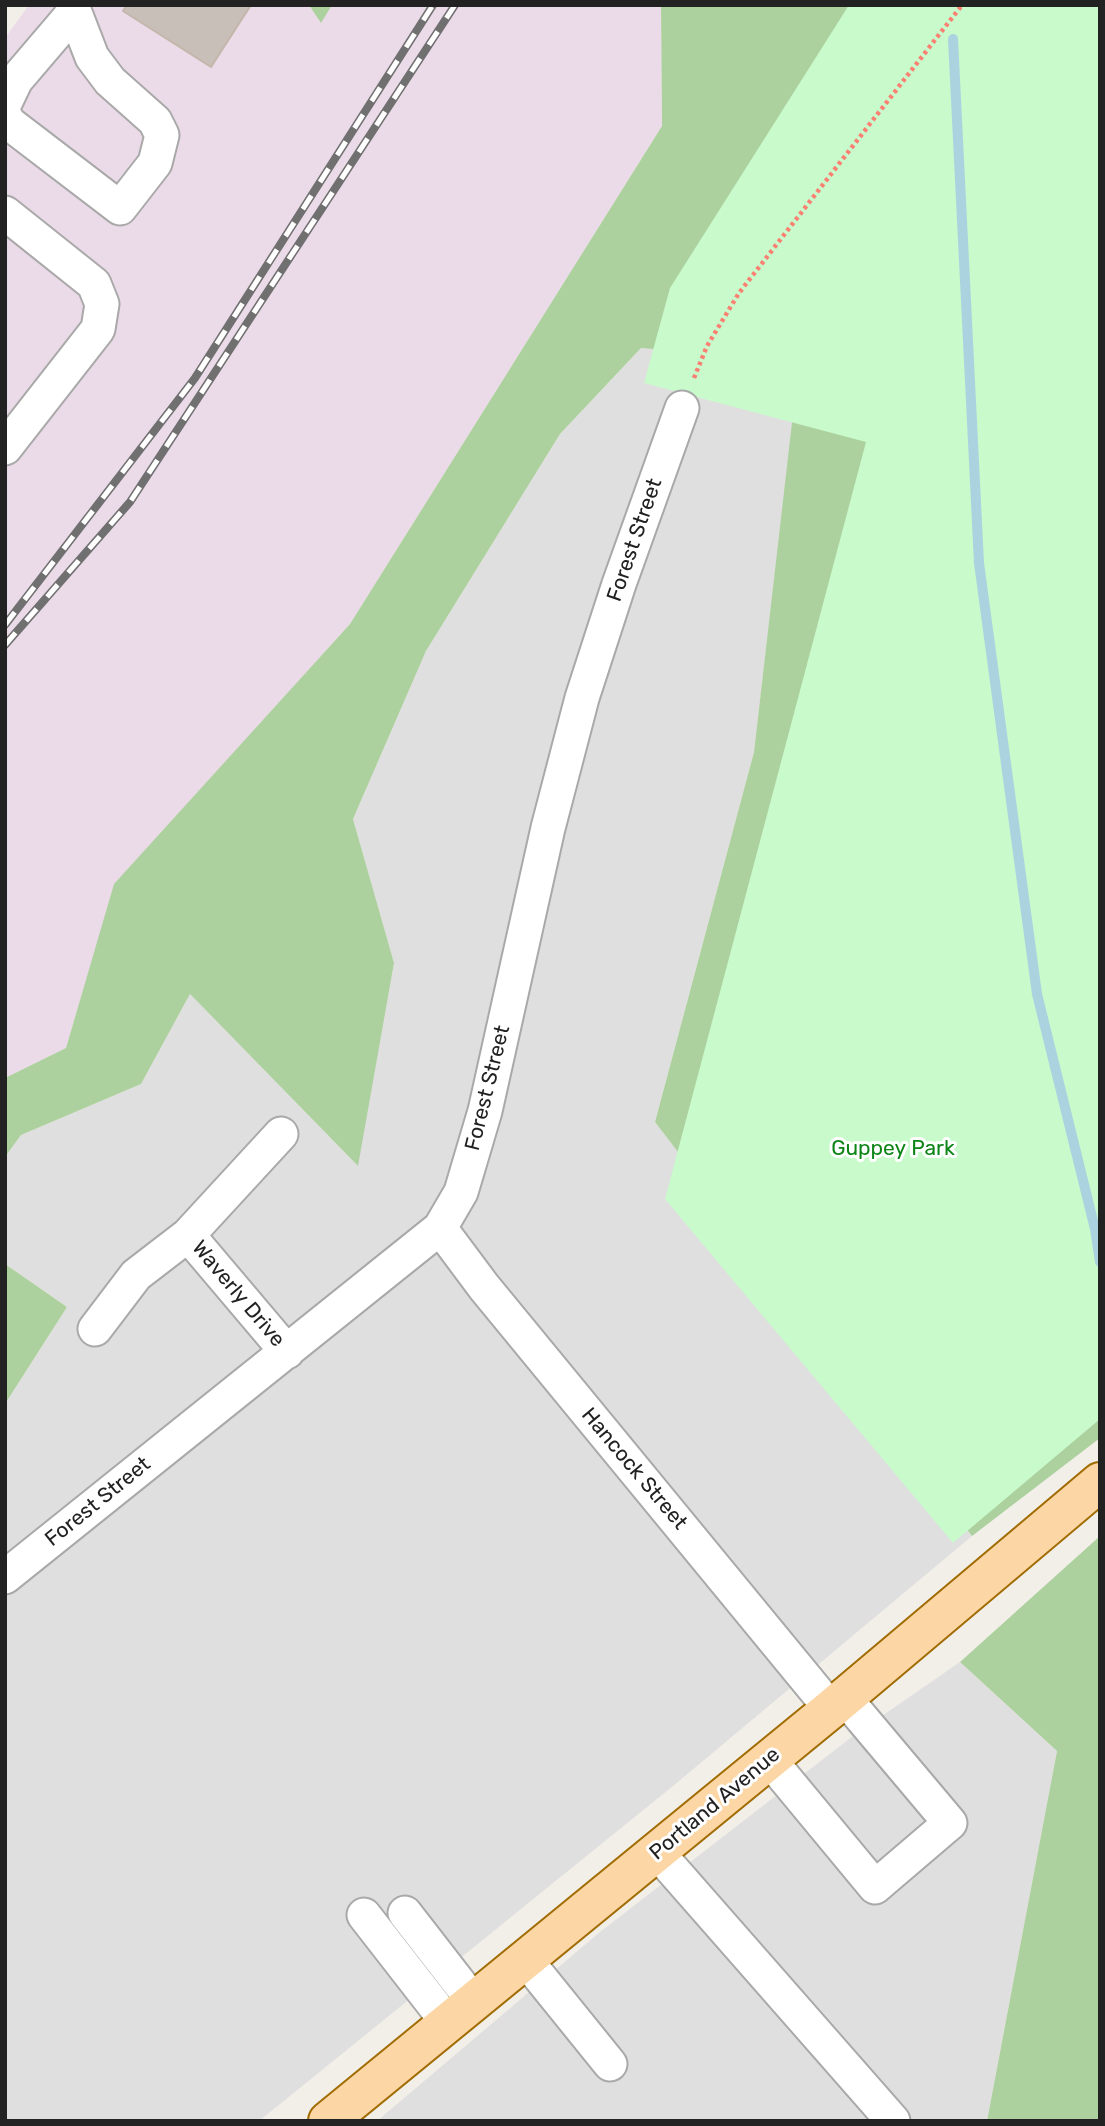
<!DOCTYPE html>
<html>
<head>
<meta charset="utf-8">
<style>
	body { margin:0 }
	#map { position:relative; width:1105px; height:2126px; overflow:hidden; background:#f2efe9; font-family:Rubik,sans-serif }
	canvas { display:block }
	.frame { position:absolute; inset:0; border:7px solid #222; pointer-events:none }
</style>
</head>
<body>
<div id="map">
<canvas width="1105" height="2126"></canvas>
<div class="frame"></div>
</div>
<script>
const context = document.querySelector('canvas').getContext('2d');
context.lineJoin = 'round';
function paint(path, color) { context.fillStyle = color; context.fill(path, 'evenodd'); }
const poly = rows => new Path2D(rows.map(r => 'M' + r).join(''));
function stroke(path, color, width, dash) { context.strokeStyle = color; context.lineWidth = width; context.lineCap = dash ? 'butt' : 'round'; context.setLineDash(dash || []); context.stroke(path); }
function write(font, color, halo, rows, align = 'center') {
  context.font = font + ' Rubik,sans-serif'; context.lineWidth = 6; context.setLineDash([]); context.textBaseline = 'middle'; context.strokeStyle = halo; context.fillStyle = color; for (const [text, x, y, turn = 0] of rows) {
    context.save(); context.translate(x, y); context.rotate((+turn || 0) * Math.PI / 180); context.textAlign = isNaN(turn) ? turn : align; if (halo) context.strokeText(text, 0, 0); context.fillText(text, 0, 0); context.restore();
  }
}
const residential = poly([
	[641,348,800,362,754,752,655,1122,972,1536,673,1786,259,2121,5,2121,5,1404,67,1307,5,1264,5,1157,21,1135,141,1084,190,994,357,1165,394,963,353,819,426,651,560,434],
	[960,1662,1057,1751,987,2121,377,2121,600,1932,853,1736]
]);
const industrial = poly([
	[29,5,309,5,321,22,332,5,661,5,662,126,350,624,115,884,66,1048,5,1078,5,38]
]);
const forest = poly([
	[309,5,332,5,321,23],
	[661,5,1100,5,1100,1438,972,1536,655,1122,754,752,799,362,641,348,560,434,426,651,353,819,394,963,358,1166,190,994,141,1084,21,1135,5,1157,5,1078,66,1048,114,884,350,624,662,126],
	[5,1264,67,1307,5,1404],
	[1100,1536,1100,2121,987,2121,1057,1751,960,1662]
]);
const park = poly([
	[849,5,1100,5,1100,1419,953,1543,665,1199,866,442,644,383,670,288]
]);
const stream = poly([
	[953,39,979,563,1037,994,1095,1229,1100,1262]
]);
const building = poly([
	[127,5,251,5,211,67,123,11,127,5]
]);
const path = poly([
	[694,378,707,346,739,293,962,5]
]);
const minor = poly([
	[5,103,16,80,74,12],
	[5,116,9,123,120,208,155,163,162,135,155,121,110,81,92,57,72,5],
	[5,213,94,284,102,304,98,329,5,448],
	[440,1228,484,1287,831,1709],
	[188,1235,281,1134],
	[95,1329,136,1275,188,1235,287,1352],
	[5,1577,440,1228,461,1192,485,1111,548,828,582,698,619,584,682,408],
	[769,1759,875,1887,950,1823,844,1697],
	[657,1852,893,2121],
	[405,1913,474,2002],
	[364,1915,448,2023],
	[526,1960,610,2064]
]);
const major = poly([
	[328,2121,831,1709,1100,1482]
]);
const rail = poly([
	[5,625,195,378,433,5],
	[5,645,130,502,455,5]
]);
const streetNames = [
	["Forest Street",635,540,-71],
	["Forest Street",488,1088,-76],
	["Waverly Drive",238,1294,50],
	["Hancock Street",634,1469,50],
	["Forest Street",98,1502,-39],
	["Portland Avenue",715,1804,-40]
];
const parkNames = [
	["Guppey Park",893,1149]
];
paint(residential, '#e0dfdf');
paint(industrial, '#ebdbe8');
paint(forest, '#add19e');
paint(park, '#c8facc');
stroke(stream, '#aad3df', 10);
paint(building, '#c7bfb8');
stroke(building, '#c4b6ab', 2);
stroke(minor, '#a9a9a9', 37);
stroke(major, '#a06b00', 42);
stroke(path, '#fa8072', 4.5, [3.5, 3.5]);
stroke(minor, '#fff', 33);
stroke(major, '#fcd6a4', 38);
stroke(rail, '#707070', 8);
stroke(rail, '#fff', 5, [16]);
write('21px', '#222', '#fff', streetNames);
write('21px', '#0c8416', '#fff', parkNames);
</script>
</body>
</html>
